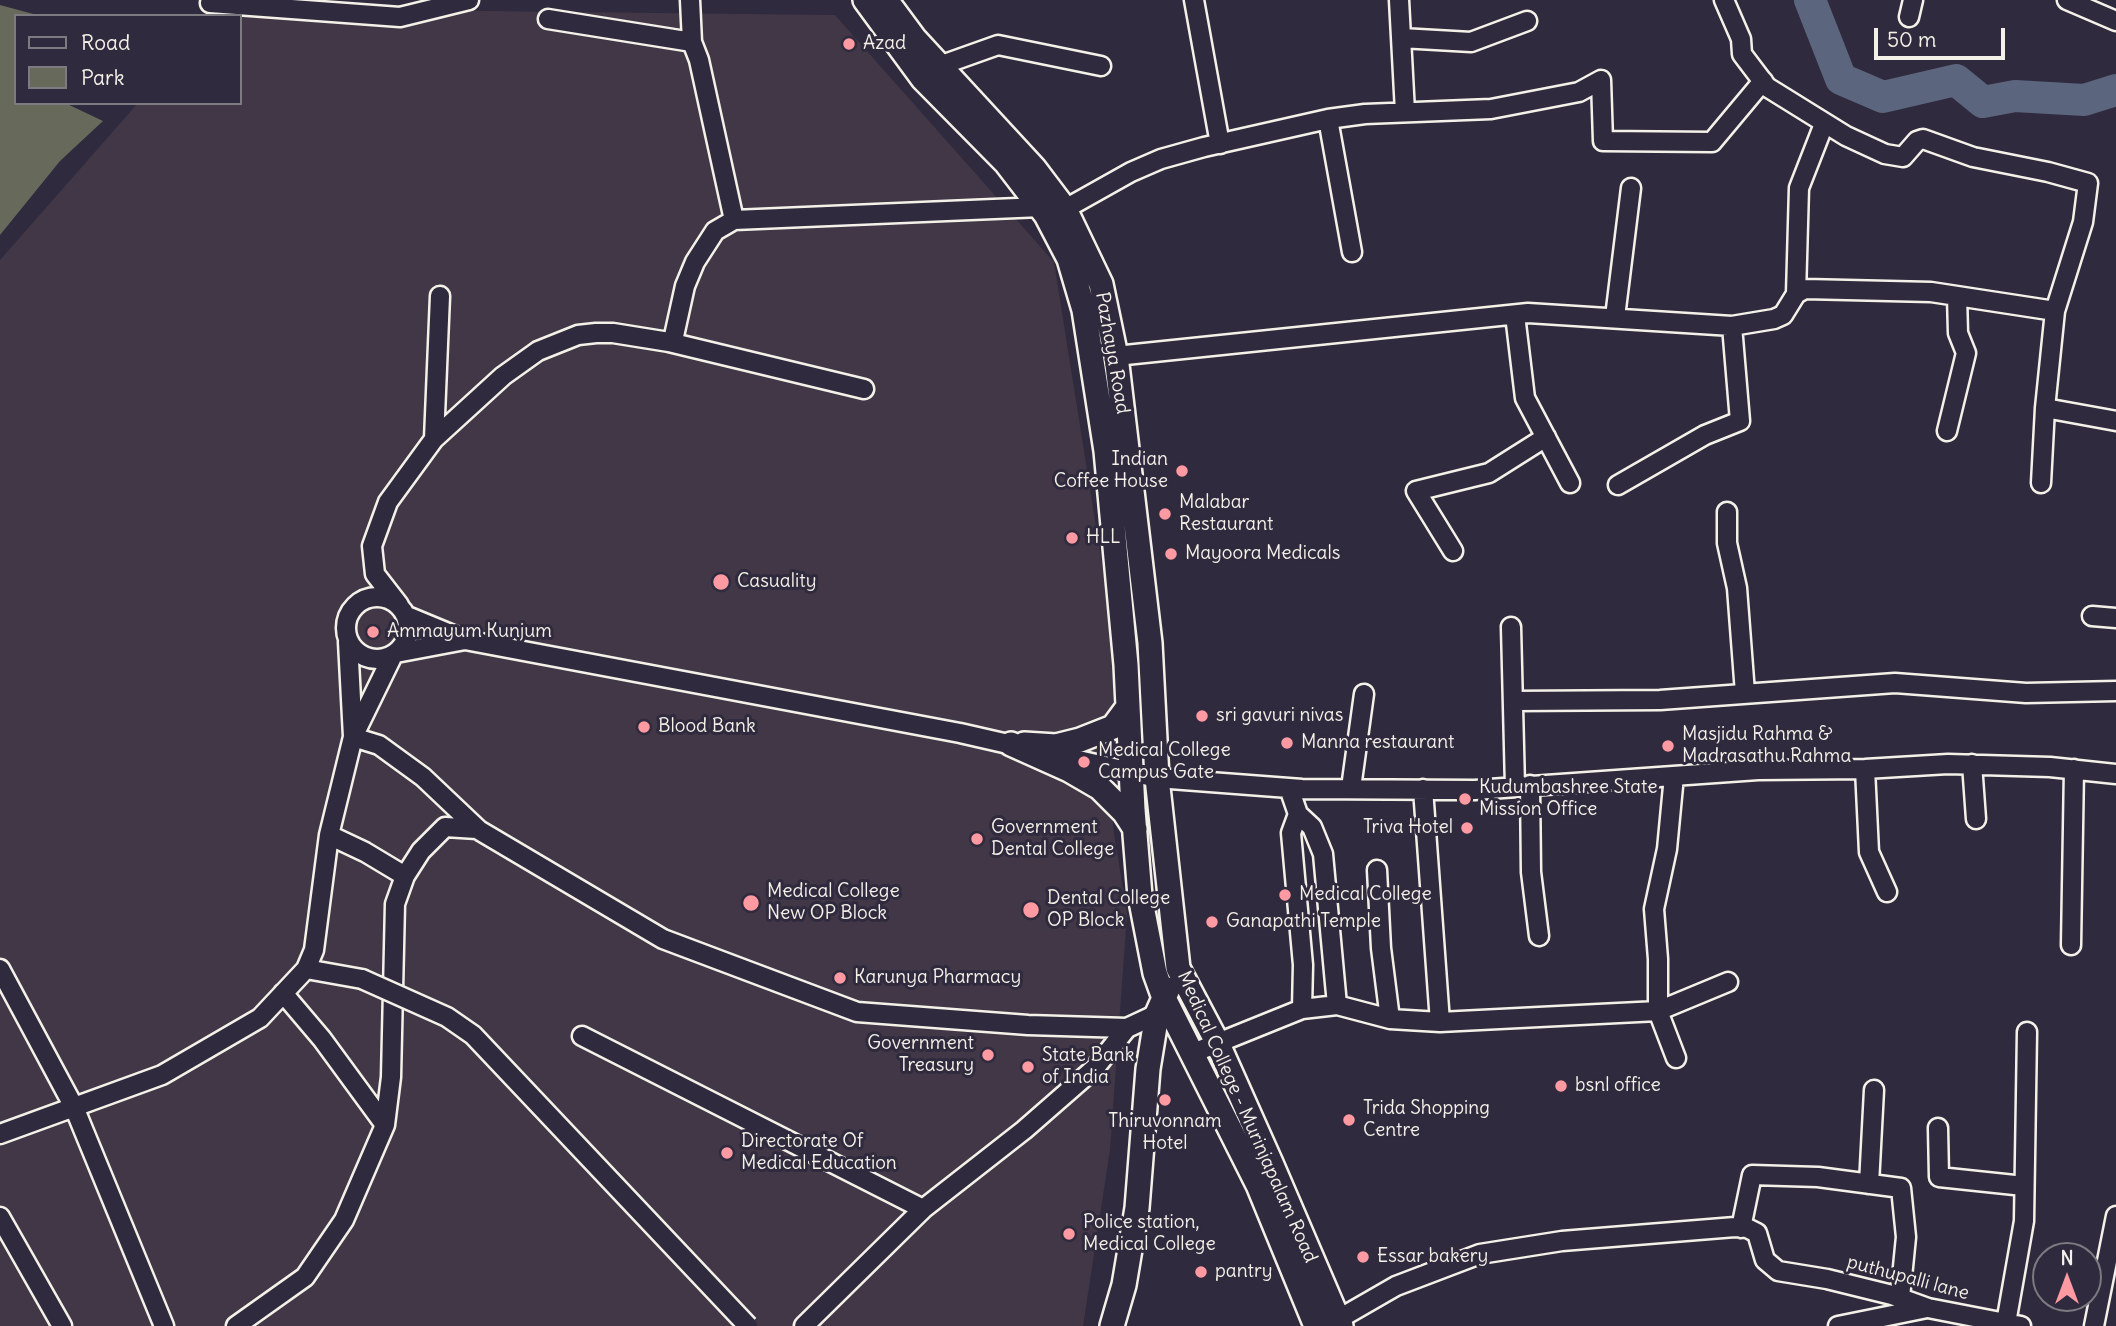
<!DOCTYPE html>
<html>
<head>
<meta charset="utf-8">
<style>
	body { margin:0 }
	#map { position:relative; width:2116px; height:1326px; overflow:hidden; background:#2f2a3d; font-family:Delius,sans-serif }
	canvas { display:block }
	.legend { position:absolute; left:14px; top:14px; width:228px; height:91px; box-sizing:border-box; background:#2f2a3d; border:2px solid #7e7a81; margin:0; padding:9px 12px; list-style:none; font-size:21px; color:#f4f1e8 }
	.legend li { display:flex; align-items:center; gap:14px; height:35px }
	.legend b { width:35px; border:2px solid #7e7a81 }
	.north { position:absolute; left:2032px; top:1242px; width:70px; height:70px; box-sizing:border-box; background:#2f2a3d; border:2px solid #7e7a81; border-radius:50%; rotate:0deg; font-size:19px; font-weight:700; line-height:28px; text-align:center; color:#f4f1e8 }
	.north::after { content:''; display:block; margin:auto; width:24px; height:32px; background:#ff9aa2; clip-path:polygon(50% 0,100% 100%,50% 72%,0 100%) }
	.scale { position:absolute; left:1874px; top:28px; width:131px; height:32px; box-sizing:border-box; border:4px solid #f4f1e8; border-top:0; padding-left:9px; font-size:21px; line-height:24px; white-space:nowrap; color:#f4f1e8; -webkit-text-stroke:5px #2f2a3d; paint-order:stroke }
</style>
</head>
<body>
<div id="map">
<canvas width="2116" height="1326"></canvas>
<ul class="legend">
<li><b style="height:9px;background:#2f2a3d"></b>Road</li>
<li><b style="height:19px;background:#676a5b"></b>Park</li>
</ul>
<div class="north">N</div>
<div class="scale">50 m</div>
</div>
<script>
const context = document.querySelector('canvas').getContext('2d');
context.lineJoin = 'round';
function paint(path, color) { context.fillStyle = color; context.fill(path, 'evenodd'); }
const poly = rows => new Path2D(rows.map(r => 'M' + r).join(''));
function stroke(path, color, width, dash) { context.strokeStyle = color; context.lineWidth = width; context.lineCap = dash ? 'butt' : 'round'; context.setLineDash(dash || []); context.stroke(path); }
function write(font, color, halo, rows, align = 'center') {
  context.font = font + ' Delius,sans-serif'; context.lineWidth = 6; context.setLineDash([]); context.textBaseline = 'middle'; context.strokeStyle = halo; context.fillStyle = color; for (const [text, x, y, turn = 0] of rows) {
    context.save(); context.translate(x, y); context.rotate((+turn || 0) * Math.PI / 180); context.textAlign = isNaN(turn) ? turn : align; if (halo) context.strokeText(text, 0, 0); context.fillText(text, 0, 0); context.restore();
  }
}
const built = poly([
	[222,8,835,15,1054,262,1113,634,1113,827,1127,914,1110,1150,1083,1326,0,1326,0,260,138,103,240,103,240,16,215,16]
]);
const green = poly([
	[0,5,37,15,16,16,16,103,65,103,103,121,60,161,0,235]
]);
const river = poly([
	[1810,0,1841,79,1883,97,1956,80,1983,102,2015,96,2084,100,2116,90]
]);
const minor = poly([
	[211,0,210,3,400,17,469,0],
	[690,0,692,42,699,60,734,220],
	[1194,0,1220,144],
	[1399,0,1405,112],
	[1724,0,1741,39,1742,54,1767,87,1846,136,1885,154,1903,157,1917,141,1923,139,1973,157,2048,172,2088,183,2083,222,2055,311],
	[2067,0,2116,21],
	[1909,17,1913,0],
	[548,19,692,42],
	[1401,38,1471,42,1527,21],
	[939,66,998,45,1101,66],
	[1328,119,1352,252],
	[1065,209,1131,172,1161,159,1204,147,1328,119,1365,114,1491,109,1579,92,1601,80,1603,141,1712,142,1763,81],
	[1796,294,1799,188,1824,124],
	[1515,315,1525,398,1570,483],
	[1615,317,1631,188],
	[669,342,864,389],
	[1116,356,1528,313,1732,326,1774,319,1783,315,1796,294,1805,289,1931,292,2055,311,2045,408,2116,421],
	[1947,431,1966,353,1958,333,1957,296],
	[434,439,440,296],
	[2041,483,2045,408],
	[1618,485,1705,435,1740,421,1732,326],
	[1727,512,1727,543,1737,588,1745,693],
	[1453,551,1416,491,1489,473,1546,437],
	'346 628a31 31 0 1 1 62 0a31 31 0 1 1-62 0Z',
	[399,605,375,574,372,546,388,502,434,439,503,376,538,351,578,335,596,333,613,333,669,342,674,336,685,286,695,262,715,231,734,220,1041,207,1047,203],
	[407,616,465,640,960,733,1157,778,1302,789,1475,790,1758,770,1865,769,1948,764,2050,767,2116,774],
	[2092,616,2116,618],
	[1511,627,1515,787],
	[348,642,353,737],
	[396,653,465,640],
	[1514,701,1660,700,1895,683,2026,693,2116,691],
	[353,737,379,745,423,777,480,831],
	[1972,764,1976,819],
	[1865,769,1869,852,1887,892],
	[1674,776,1667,849,1654,909,1658,959,1658,1011,1676,1058],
	[1530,785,1531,872,1539,936],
	[1289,788,1298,814,1312,827,1323,854,1337,1005],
	[1351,788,1364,694],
	[1298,814,1291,833,1303,965,1302,1009],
	[329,835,365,852,405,876],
	[1377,870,1381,948,1390,1019],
	[2071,945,2074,769],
	[0,969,74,1107,164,1326],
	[306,969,362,979],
	[283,993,322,1039,385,1125],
	[1440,1022,1658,1011,1728,982],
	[582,1036,923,1209],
	[1193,1053,1302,1009,1337,1005,1390,1019,1440,1022,1423,789],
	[1938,1128,1939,1177,2024,1186],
	[0,1134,162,1075,260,1018,306,969,314,950,329,835,353,737,393,655],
	[1869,1184,1874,1090],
	[0,1217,62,1326],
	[1741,1228,1752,1175,1818,1177,1901,1188,1906,1237,1900,1297],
	[2006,1323,2024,1221,2027,1032],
	[1330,1324,1396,1286,1480,1254,1562,1241,1735,1227,1747,1228,1757,1233,1765,1260,1778,1271,1827,1279,1892,1295,1928,1308,2021,1326],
	[236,1326,305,1277,344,1220,385,1125,391,1077,395,904,405,876,421,851,445,827,477,829,663,939,857,1012,1028,1025,1127,1028,1157,1014],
	[804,1326,923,1209,1024,1130,1095,1068,1127,1028],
	[1838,1326,1927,1308],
	[2094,1326,2116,1216]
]);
const major = poly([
	[865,0,923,79,1006,163,1046,215,1069,259,1084,310,1106,451,1126,665,1133,810,1140,896,1155,973,1164,998,1258,1185,1316,1326],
	[886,0,915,39,1034,168,1065,209,1101,284,1116,356,1150,643,1157,778,1178,968,1217,1042,1271,1163,1341,1326],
	[1011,744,1069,770,1100,788,1124,812,1135,829],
	[1024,744,1056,746,1080,740,1113,727,1127,708],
	[1112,1326,1124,1285,1137,1208,1148,1069,1157,1014,1168,989]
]);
const minorBridge = poly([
	[362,979,447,1017,473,1035,748,1326]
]);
const markers = [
	[849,44,7,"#ff9aa2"],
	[1182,471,7,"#ff9aa2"],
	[1165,514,7,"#ff9aa2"],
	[1072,538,7,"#ff9aa2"],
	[1171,554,7,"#ff9aa2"],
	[721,582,9,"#ff9aa2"],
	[373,632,7,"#ff9aa2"],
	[1202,716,7,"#ff9aa2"],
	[644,727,7,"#ff9aa2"],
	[1287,743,7,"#ff9aa2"],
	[1668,746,7,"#ff9aa2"],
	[1084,762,7,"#ff9aa2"],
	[1465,799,7,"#ff9aa2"],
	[1467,828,7,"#ff9aa2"],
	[977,839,7,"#ff9aa2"],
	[1285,895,7,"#ff9aa2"],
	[751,903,9,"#ff9aa2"],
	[1031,910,9,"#ff9aa2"],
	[1212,922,7,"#ff9aa2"],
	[840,978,7,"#ff9aa2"],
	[988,1055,7,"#ff9aa2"],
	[1028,1067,7,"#ff9aa2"],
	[1561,1086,7,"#ff9aa2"],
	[1165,1100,7,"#ff9aa2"],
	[1349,1120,7,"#ff9aa2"],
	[727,1153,7,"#ff9aa2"],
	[1069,1234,7,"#ff9aa2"],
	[1363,1257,7,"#ff9aa2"],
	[1201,1272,7,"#ff9aa2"]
];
const poiNames = [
	["Azad",863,44],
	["Indian",1168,460,"right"],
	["Coffee House",1168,482,"right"],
	["Malabar",1179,503],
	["Restaurant",1179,525],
	["HLL",1086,538],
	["Mayoora Medicals",1185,554],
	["Casuality",737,582],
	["Ammayum Kunjum",387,632],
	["sri gavuri nivas",1216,716],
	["Blood Bank",658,727],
	["Masjidu Rahma &",1682,735],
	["Madrasathu Rahma",1682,757],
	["Manna restaurant",1301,743],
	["Medical College",1098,751],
	["Campus Gate",1098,773],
	["Kudumbashree State",1479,788],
	["Mission Office",1479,810],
	["Government",991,828],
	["Dental College",991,850],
	["Triva Hotel",1453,828,"right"],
	["Medical College",767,892],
	["New OP Block",767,914],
	["Medical College",1299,895],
	["Dental College",1047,899],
	["OP Block",1047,921],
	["Ganapathi Temple",1226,922],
	["Karunya Pharmacy",854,978],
	["Government",974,1044,"right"],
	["Treasury",974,1066,"right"],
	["State Bank",1042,1056],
	["of India",1042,1078],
	["bsnl office",1575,1086],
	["Trida Shopping",1363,1109],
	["Centre",1363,1131],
	["Thiruvonnam",1165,1122,"center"],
	["Hotel",1165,1144,"center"],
	["Directorate Of",741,1142],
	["Medical Education",741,1164],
	["Police station,",1083,1223],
	["Medical College",1083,1245],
	["Essar bakery",1377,1257],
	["pantry",1215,1272]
];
const streetNames = [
	["Pazhaya Road",1112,353,80],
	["Medical College - Murinjapalam Road",1247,1117,66],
	["puthupalli lane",1908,1278,15]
];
paint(built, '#413747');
paint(green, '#676a5b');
stroke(river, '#5c657e', 32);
stroke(minor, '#f4f1e8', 23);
stroke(major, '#f4f1e8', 28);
stroke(minor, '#2f2a3d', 18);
stroke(major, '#2f2a3d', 23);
stroke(minorBridge, '#f4f1e8', 23, []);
stroke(minorBridge, '#2f2a3d', 18);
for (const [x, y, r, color] of markers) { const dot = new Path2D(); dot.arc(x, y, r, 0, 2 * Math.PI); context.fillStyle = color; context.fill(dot); stroke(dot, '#2f2a3d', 2.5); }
write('19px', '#f4f1e8', '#2f2a3d', poiNames, 'left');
write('19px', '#f4f1e8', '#2f2a3d', streetNames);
</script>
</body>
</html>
